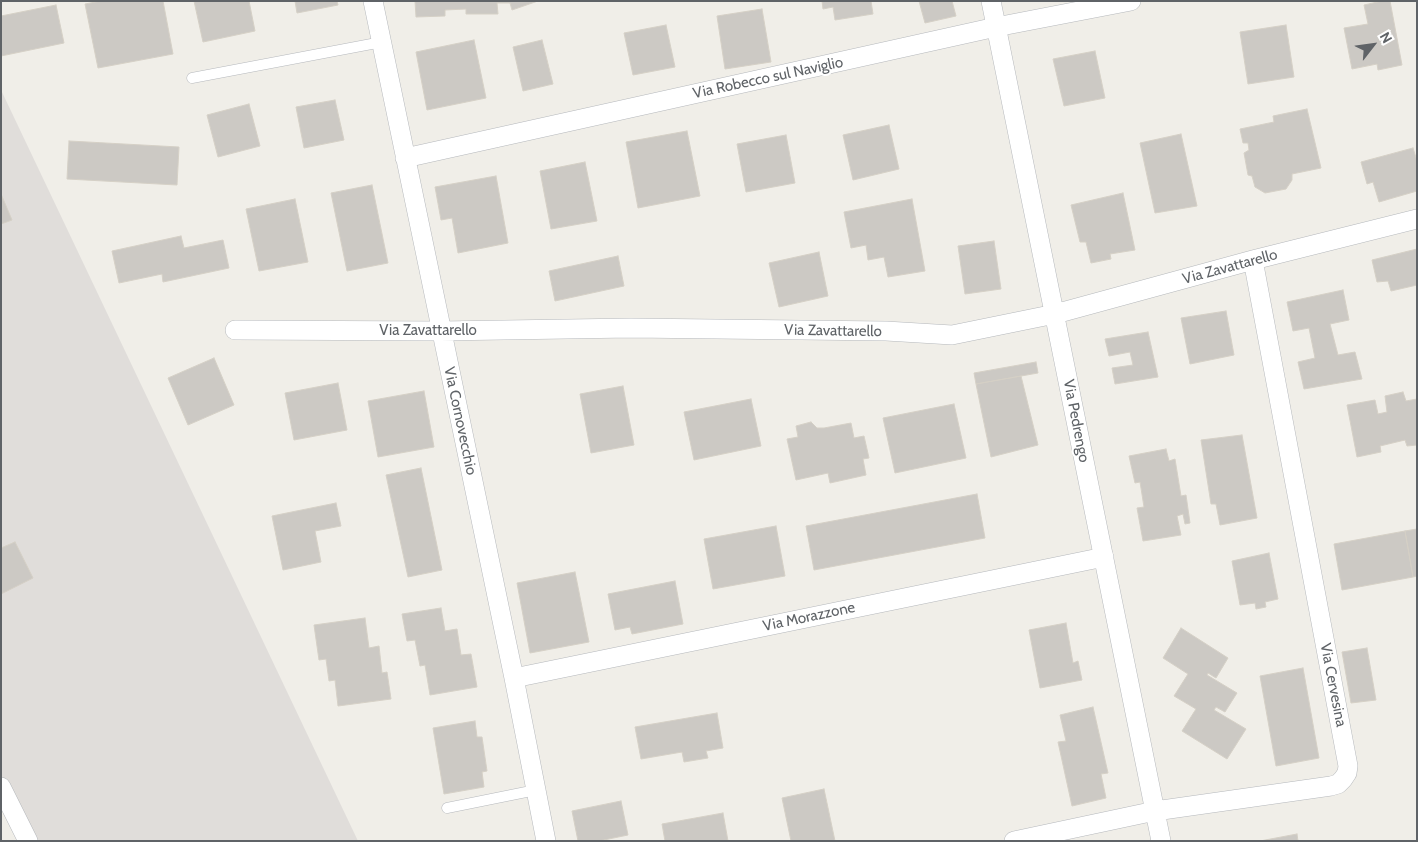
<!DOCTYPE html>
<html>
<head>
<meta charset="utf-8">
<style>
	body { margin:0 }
	#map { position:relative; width:1418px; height:842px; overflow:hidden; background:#f0eee8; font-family:Cabin,sans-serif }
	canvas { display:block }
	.frame { position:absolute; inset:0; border:2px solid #5f6367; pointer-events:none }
	.north { position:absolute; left:1348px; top:20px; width:50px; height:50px; -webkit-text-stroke:4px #fff; paint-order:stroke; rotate:60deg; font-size:14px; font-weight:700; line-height:20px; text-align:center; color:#5f6367 }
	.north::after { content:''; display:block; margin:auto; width:18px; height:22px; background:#5f6367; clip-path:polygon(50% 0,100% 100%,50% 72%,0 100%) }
</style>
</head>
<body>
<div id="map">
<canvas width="1418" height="842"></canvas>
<div class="frame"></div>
<div class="north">N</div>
</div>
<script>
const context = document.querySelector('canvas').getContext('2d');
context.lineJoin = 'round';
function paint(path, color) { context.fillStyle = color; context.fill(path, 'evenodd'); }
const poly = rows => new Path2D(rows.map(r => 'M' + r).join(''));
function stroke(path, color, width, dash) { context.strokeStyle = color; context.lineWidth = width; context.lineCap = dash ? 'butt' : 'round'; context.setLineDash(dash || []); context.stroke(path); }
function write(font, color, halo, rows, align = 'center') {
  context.font = font + ' Cabin,sans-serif'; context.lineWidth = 4; context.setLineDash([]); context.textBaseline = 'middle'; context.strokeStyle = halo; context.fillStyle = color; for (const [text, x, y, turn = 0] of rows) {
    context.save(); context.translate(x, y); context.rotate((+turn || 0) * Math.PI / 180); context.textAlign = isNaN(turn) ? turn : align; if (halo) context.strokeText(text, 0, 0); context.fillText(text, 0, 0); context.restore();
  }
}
const industrial = poly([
	[1,90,358,841,29,841,1,785]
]);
const building = poly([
	[101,1,163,1,173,54,98,68,85,4,101,1],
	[194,1,249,1,255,31,203,42,194,1],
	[295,1,337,1,338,5,297,13,295,1],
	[415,1,538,1,512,10,510,3,497,3,498,14,466,14,466,9,445,10,445,16,416,17,415,1],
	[822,1,871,1,873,14,835,20,833,7,823,9,822,1],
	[919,1,952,1,956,16,925,23,919,1],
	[1382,1,1390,1,1402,65,1378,70,1377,64,1352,69,1344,28,1368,24,1364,5,1382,1],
	[56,5,64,43,1,56,1,16,56,5],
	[762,9,771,62,725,69,717,16,762,9],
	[666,25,675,67,633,75,624,33,666,25],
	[1286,25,1294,77,1248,84,1240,32,1286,25],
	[474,40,486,98,427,110,416,52,474,40],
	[542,40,553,84,523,91,513,47,542,40],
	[1095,51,1105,98,1064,106,1053,59,1095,51],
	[335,100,344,140,304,148,296,107,335,100],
	[249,104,260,146,218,157,207,115,249,104],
	[1307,109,1321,168,1292,174,1292,180,1286,189,1265,193,1255,187,1252,176,1248,175,1244,153,1249,150,1248,143,1243,143,1240,129,1274,122,1273,116,1307,109],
	[889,125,899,169,853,180,843,135,889,125],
	[687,131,700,196,638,208,626,142,687,131],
	[1181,134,1197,206,1155,213,1140,143,1181,134],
	[786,135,795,183,746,192,737,144,786,135],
	[69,141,179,147,177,185,67,179,69,141],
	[1413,148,1417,161,1417,191,1379,202,1373,182,1367,184,1361,162,1413,148],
	[585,162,597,221,551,229,540,171,585,162],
	[496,176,508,243,458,253,452,218,441,220,435,187,496,176],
	[372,185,388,263,347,271,331,193,372,185],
	[1123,193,1135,250,1110,254,1111,259,1091,263,1086,242,1080,242,1071,205,1123,193],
	[1,194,12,220,1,224,1,194],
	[295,199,308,262,259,271,246,209,295,199],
	[912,199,925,271,888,277,884,257,868,260,866,245,851,248,844,212,912,199],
	[181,236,184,248,223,240,229,268,163,282,162,274,119,283,112,251,181,236],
	[994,241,1001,289,965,294,958,246,994,241],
	[1417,249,1417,285,1391,291,1388,281,1377,282,1372,260,1417,249],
	[819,252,828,296,779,307,769,263,819,252],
	[618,256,624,286,555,301,549,271,618,256],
	[1343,290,1349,320,1330,324,1338,355,1355,352,1362,379,1304,389,1298,362,1315,358,1309,328,1293,331,1287,302,1343,290],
	[1226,311,1234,355,1190,364,1181,318,1226,311],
	[1148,332,1158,377,1115,384,1112,368,1133,365,1130,352,1109,356,1105,339,1148,332],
	[214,358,234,405,188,425,168,378,214,358],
	[1036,362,1038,373,976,384,974,373,1036,362],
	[1021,376,1038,445,991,457,976,384,1021,376],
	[338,383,347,430,294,440,285,393,338,383],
	[623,386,634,445,591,453,580,394,623,386],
	[424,391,434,447,378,457,368,401,424,391],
	[1403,392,1406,401,1417,399,1417,445,1407,446,1405,440,1380,446,1381,452,1357,457,1347,405,1375,400,1378,414,1387,412,1385,396,1403,392],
	[751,399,761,446,694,460,684,412,751,399],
	[954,404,966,458,895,473,883,418,954,404],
	[811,422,817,428,824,428,851,423,854,438,864,436,869,458,863,459,866,475,830,483,828,473,796,480,787,439,798,437,796,426,811,422],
	[1242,435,1257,518,1220,525,1216,504,1211,504,1201,440,1242,435],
	[1166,449,1169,461,1175,459,1181,496,1186,495,1190,523,1185,524,1183,514,1177,516,1181,535,1143,541,1137,508,1144,507,1140,482,1135,483,1129,456,1166,449],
	[421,468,442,570,408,577,386,475,421,468],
	[977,494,985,538,814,570,806,526,977,494],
	[336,503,341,526,315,531,321,562,283,570,272,516,336,503],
	[776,526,785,576,713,589,704,539,776,526],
	[1417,529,1417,576,1413,577,1405,531,1417,529],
	[1405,531,1413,577,1342,590,1334,544,1405,531],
	[15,542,33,578,1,594,1,548,15,542],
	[1269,553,1278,599,1265,602,1266,607,1256,609,1255,603,1240,605,1232,561,1269,553],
	[575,572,589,642,530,653,517,583,575,572],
	[675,581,683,624,632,634,630,627,615,630,608,594,675,581],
	[441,608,445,631,457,629,461,655,471,654,477,687,430,695,425,665,420,666,415,640,407,641,402,614,441,608],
	[365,618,369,648,379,646,382,673,387,672,391,699,338,706,335,680,329,681,326,659,319,660,314,625,365,618],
	[1066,623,1073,663,1078,661,1082,680,1040,688,1029,630,1066,623],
	[1181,628,1228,658,1216,678,1208,673,1207,675,1237,693,1225,712,1216,707,1214,710,1246,729,1227,759,1182,731,1196,709,1174,696,1188,674,1163,658,1181,628],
	[1367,648,1376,700,1351,703,1342,652,1367,648],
	[1303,668,1319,758,1276,766,1260,676,1303,668],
	[1093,707,1108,773,1101,774,1106,798,1072,806,1058,742,1066,741,1060,715,1093,707],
	[717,713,723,748,706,751,708,758,684,762,682,752,641,759,635,727,717,713],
	[475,721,477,737,482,737,487,771,482,772,484,787,444,794,433,728,475,721],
	[824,789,835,841,791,841,782,798,824,789],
	[621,801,628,835,599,841,578,841,572,811,621,801],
	[723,813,728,841,665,841,662,824,723,813],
	[1297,834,1298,841,1260,841,1297,834]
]);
const lane = poly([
	[192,78,382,42],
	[447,808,536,790]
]);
const street = poly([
	[373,1,514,678,546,841],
	[991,1,1161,841],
	[405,158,996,27,1131,1],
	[235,330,441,331,631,328,886,331,952,335,1055,314,1253,260,1417,219],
	[514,678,1104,557],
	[1,787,28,841],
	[1014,841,1155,811,1331,786,1338,784,1343,779,1347,773,1348,766,1253,260]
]);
const streetNames = [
	["Via Robecco sul Naviglio",768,78,-12],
	["Via Zavattarello",1230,267,-15],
	["Via Zavattarello",428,331],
	["Via Zavattarello",833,331,1],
	["Via Cornovecchio",460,421,78],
	["Via Pedrengo",1076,421,79],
	["Via Morazzone",809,617,-12],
	["Via Cervesina",1333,685,79]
];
paint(industrial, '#e0ddda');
paint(building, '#ccc9c4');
stroke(building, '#d5d0c6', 1);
stroke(lane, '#b5b8bc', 11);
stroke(street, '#b5b8bc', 20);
stroke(lane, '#fff', 10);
stroke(street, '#fff', 19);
write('15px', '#5f6367', '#fff', streetNames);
</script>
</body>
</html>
